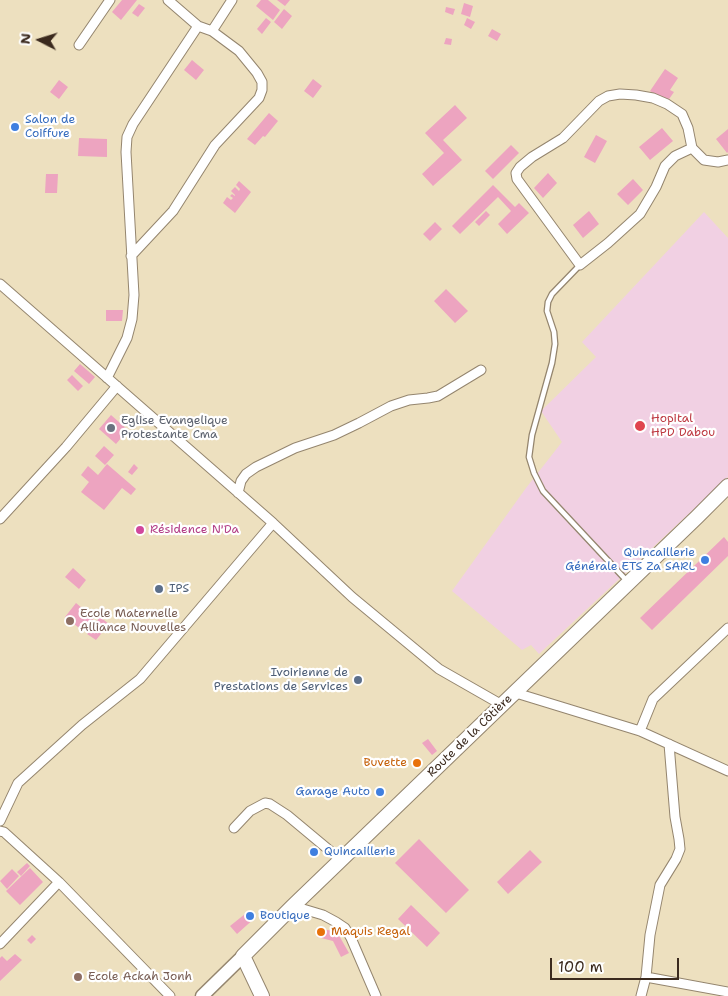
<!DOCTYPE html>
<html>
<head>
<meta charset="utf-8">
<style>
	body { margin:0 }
	#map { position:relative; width:728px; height:996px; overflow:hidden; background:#ede0bf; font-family:"Shantell Sans",sans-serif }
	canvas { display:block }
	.north { position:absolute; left:15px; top:15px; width:50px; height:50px; -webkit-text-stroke:4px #fff; paint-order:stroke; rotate:275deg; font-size:14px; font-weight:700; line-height:20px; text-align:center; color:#3b2a1e }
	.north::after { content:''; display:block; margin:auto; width:18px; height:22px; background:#3b2a1e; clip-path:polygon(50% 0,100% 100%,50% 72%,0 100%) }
	.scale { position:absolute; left:550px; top:958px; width:129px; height:22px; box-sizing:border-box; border:2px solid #3b2a1e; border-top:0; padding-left:6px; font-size:15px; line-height:18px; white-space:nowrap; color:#3b2a1e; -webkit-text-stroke:4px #fff; paint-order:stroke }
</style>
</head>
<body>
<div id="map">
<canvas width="728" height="996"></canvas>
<div class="north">N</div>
<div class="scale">100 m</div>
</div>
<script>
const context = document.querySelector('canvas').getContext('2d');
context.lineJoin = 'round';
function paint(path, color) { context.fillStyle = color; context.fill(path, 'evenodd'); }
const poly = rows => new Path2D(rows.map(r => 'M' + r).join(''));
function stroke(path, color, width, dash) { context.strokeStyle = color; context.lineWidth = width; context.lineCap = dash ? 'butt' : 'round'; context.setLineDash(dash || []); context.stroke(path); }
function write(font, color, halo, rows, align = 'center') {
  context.font = font + ' "Shantell Sans",sans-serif'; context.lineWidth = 4.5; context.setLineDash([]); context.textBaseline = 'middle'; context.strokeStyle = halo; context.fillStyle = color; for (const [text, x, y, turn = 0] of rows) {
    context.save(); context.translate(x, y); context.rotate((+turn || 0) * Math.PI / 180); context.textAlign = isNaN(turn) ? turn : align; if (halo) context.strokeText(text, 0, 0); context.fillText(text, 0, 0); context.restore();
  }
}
const built = poly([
	[704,212,728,238,728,477,539,654,531,645,522,650,452,591,526,488,562,442,541,411,596,357,582,342]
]);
const building = poly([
	[122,0,137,0,121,20,112,12],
	[261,0,268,0,280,10,273,20,256,6],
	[277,0,290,0,285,6],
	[464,3,473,6,470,17,461,14],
	[139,4,145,8,138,17,132,13],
	[446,7,455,9,453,15,445,12],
	[284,9,292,16,282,29,274,22],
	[266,18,271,22,262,34,257,29],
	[467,18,475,22,471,29,464,25],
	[492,29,501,34,497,41,488,36],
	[446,38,452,39,451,45,444,44],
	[192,60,204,70,196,80,184,70],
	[665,69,678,78,670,90,674,92,667,102,650,91],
	[313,79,322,86,313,98,304,91],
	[59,80,68,87,59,99,50,92],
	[455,105,467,118,443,140,462,160,433,186,422,174,444,153,425,133],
	[269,113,278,121,265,137,263,136,255,145,247,139],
	[662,128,673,141,650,160,639,147],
	[728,129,728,152,727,153,716,139],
	[596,135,607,141,595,163,584,157],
	[79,138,107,139,107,157,78,156],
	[511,145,519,153,493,179,485,171],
	[548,173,557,183,543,198,534,188],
	[46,174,58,174,57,193,45,193],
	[633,179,643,190,628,205,617,194],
	[239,181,251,192,235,213,223,203,227,197,231,200,233,198,230,196,232,194,235,196,235,195,231,191,235,187,239,191,240,189,236,185],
	[493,185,515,207,519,203,529,213,507,234,498,224,511,211,498,197,460,234,452,226],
	[486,211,490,215,479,226,475,222],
	[589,211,599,224,583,238,573,225],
	[435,222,442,229,430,241,423,234],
	[446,289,468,311,455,323,434,301],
	[106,310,123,310,122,321,106,321],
	[80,364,95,377,89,384,74,371],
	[72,375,83,386,78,391,67,380],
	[111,415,128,430,116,444,99,429],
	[104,446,114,455,105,465,95,456],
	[107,464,136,489,131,495,122,488,104,510,81,492,89,482,81,475,88,466,98,475],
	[134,464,138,468,132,475,128,472],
	[724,537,728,542,728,556,652,630,640,618],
	[73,568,86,580,79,589,65,577],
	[76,603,94,618,83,631,65,617],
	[100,617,109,624,96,640,87,634],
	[428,739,437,751,432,755,422,743],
	[419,839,469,890,446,913,395,863],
	[530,850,542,862,508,894,497,882],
	[27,863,30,866,21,876,17,872],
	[30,868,43,882,20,905,6,891],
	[12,869,19,876,7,889,0,881],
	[411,905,440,933,427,947,398,919],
	[250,910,256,917,237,934,230,926],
	[318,928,337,932,349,953,341,957,333,941,317,937],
	[32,935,36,939,31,944,27,940],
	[15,954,22,960,0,981,0,958,2,956,7,961]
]);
const service = poly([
	[580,265,552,294,548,302,547,311,554,332,555,344,552,363,532,435,529,457,534,473,543,491,627,581]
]);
const minor = poly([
	[212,31,232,0],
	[79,45,110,0],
	[692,148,675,156,665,166,656,187,640,214,608,243,580,265,517,179,516,173,520,167,532,157,563,138,599,101,608,96,620,94,636,95,653,98,667,104,682,114,688,128,692,148,704,160,718,162,728,160],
	[131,256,173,211,215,145,259,98,262,90,262,82,257,73,239,51,212,31,198,26,168,0],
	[0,284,273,523,352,597,439,669,502,705],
	[107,378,127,338,132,319,134,295,126,152,127,137,133,124,198,26],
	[238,493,241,481,246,474,256,467,295,448,334,435,359,423,391,406,409,400,428,398,438,396,481,370],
	[0,519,66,447,117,386],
	[516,693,640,731,728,771],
	[640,731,653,699,728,628],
	[0,821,18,783,82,725,140,679,273,523],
	[234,828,250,811,265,803,270,804,287,815,341,860],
	[0,831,4,832,59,882,170,996],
	[293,906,323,915,336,922,345,928,351,938,376,996],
	[0,944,59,882],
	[646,977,728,992],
	[641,996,646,977,650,935,660,885,676,859,680,849,679,839,675,817,669,744]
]);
const secondary = poly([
	[202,996,243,956]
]);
const primary = poly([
	[262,996,243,956,293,906,697,517,728,486]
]);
const markers = [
	[15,127,5,"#3f7fe0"],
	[640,426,6,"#e0444e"],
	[111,428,5,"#6b7280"],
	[140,530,5,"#d1479c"],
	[705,560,5,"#3f7fe0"],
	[159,589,5,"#5c6f8a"],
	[70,621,5,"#8d6e63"],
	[358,680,5,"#5c6f8a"],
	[417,763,5,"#e8710a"],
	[380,792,5,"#3f7fe0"],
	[314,852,5,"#3f7fe0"],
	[250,916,5,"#3f7fe0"],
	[321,932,5,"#e8710a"],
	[78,977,5,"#8d6e63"]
];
const shopNames = [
	["Salon de",25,120],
	["Coiffure",25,134],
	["Quincaillerie",695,553,"right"],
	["Générale ETS Za SARL",695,567,"right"],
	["Garage Auto",370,792,"right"],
	["Quincaillerie",324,852],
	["Boutique",260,916]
];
const healthNames = [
	["Hopital",651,419],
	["HPD Dabou",651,433]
];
const worshipNames = [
	["Eglise Evangelique",121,421],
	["Protestante Cma",121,435]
];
const hotelNames = [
	["Résidence N'Da",150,530]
];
const serviceNames = [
	["IPS",169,589],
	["Ivoirienne de",348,673,"right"],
	["Prestations de Services",348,687,"right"]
];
const educationNames = [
	["Ecole Maternelle",80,614],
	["Alliance Nouvelles",80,628],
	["Ecole Ackah Jonh",88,977]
];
const streetNames = [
	["Route de la Côtière",470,736,-44]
];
const foodNames = [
	["Buvette",407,763],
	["Maquis Regal",331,932,"left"]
];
paint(built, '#f1d0e3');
paint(building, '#eda4c0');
stroke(service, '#94856e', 7);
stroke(minor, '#94856e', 11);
stroke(secondary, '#94856e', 15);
stroke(primary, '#94856e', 16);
stroke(service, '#fff', 4.5);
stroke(minor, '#fff', 9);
stroke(secondary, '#fff', 12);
stroke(primary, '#fff', 14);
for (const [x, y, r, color] of markers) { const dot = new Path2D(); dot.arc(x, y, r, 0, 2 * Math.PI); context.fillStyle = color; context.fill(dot); stroke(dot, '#fff', 2); }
write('12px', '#366cbe', '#fff', shopNames, 'left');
write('12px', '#be3a42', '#fff', healthNames, 'left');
write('12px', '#5b616d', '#fff', worshipNames, 'left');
write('12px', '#b23c85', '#fff', hotelNames, 'left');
write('12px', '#4e5e75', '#fff', serviceNames, 'left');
write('12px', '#785e54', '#fff', educationNames, 'left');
write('12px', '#3b2a1e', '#fff', streetNames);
write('12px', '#c56008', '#fff', foodNames, 'right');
</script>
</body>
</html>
